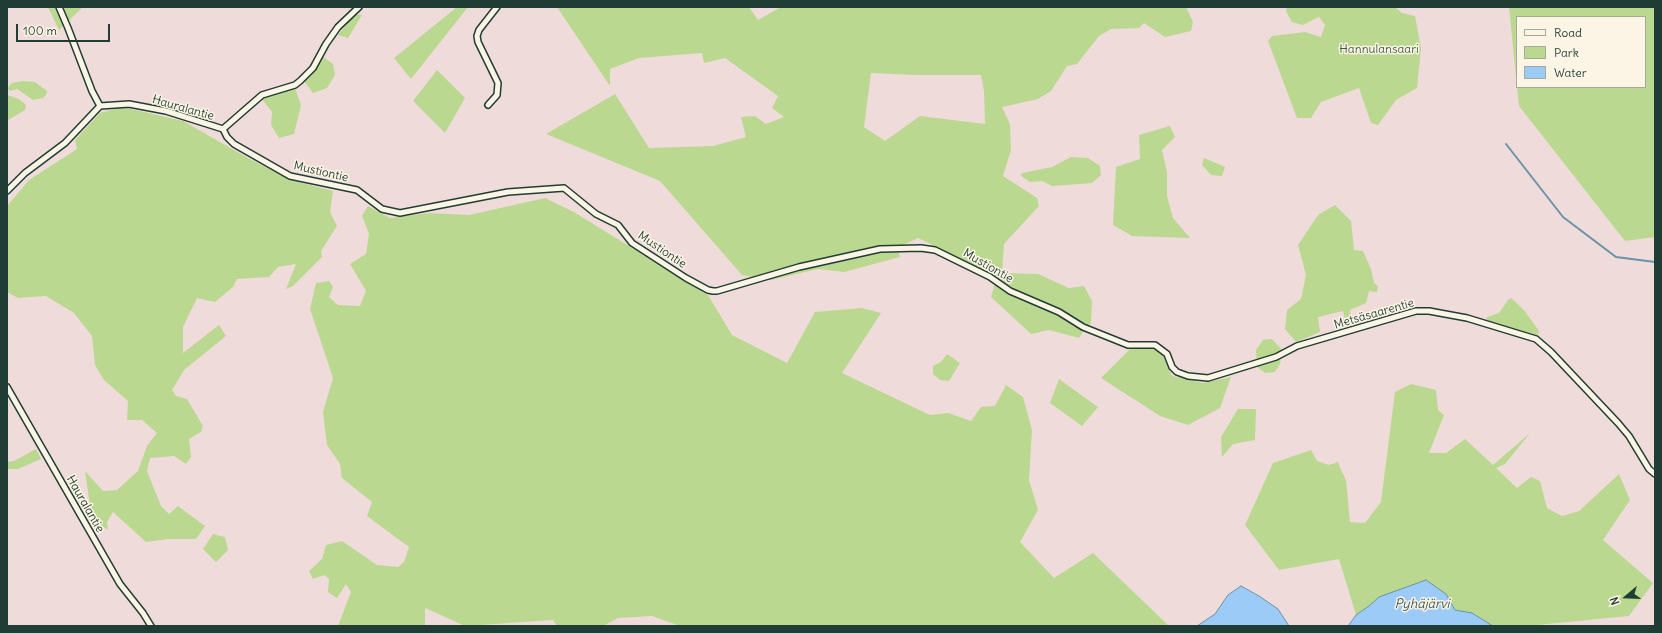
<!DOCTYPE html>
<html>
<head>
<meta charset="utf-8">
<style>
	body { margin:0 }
	#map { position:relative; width:1662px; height:633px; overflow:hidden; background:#efdcda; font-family:Delius,sans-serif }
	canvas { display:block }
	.frame { position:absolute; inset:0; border:8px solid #1f3d34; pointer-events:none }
	.legend { position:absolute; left:1516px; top:16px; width:130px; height:72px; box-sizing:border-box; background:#fcf5e5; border:1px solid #a4ab9e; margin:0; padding:5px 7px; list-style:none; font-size:12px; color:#1f3d34 }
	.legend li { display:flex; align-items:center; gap:8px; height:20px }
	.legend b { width:20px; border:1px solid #a4ab9e }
	.north { position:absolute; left:1606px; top:577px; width:40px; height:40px; -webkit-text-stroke:3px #fcf5e5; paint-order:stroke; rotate:251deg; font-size:11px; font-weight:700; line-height:16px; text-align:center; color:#1f3d34 }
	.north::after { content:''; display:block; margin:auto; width:14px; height:18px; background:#1f3d34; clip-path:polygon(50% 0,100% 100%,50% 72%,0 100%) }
	.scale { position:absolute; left:16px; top:24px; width:94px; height:18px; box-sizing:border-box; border:2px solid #1f3d34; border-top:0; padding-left:5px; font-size:12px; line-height:14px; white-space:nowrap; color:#1f3d34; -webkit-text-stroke:3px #fcf5e5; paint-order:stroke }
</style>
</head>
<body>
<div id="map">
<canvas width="1662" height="633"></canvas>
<div class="frame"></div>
<ul class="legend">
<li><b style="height:5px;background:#fcf5e5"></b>Road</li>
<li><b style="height:11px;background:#bbd891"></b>Park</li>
<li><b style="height:11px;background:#9ccbf7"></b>Water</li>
</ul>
<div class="north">N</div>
<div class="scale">100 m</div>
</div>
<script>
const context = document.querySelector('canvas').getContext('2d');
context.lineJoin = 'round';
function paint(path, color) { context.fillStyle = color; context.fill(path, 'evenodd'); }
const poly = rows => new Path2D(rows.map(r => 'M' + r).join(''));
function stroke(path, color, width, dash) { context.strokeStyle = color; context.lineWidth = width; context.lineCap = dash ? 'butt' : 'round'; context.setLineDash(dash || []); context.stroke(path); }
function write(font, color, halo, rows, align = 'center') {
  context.font = font + ' Delius,sans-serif'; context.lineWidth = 3; context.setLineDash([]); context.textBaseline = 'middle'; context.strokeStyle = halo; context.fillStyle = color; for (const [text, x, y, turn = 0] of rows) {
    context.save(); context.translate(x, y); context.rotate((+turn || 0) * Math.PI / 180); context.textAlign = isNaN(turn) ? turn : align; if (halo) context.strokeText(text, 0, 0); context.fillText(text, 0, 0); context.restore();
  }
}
const green = poly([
	[48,7,83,7,59,30],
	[457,7,468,7,411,79,394,58],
	[557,7,749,7,758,20,781,7,1186,7,1193,22,1191,31,1165,37,1144,23,1139,28,1111,29,1099,36,1077,64,1067,66,1051,91,1038,99,1002,107,1010,124,1011,150,1003,176,1037,198,1039,206,1004,244,1002,273,1038,274,1069,288,1084,286,1092,301,1091,323,1084,330,1079,338,1049,330,1031,334,991,297,997,277,918,238,897,248,900,257,844,272,818,269,771,280,742,275,660,181,546,134,615,94,649,148,713,146,746,137,741,117,755,116,766,124,784,117,772,108,778,96,725,58,704,63,702,53,639,58,610,69,610,86],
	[871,73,916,75,981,75,984,91,985,124,920,116,885,141,864,127],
	[1287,7,1395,7,1402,13,1415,16,1421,48,1417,88,1396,100,1378,125,1371,123,1359,88,1321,102,1311,118,1297,118,1268,41,1272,36,1305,32,1321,37,1325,25,1319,17,1303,25,1292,22,1286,11],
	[1509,7,1655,7,1655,237,1625,241,1519,106],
	[1517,17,1645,17,1645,87,1517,87],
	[355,14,362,15,348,38,338,35],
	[322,56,333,64,335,75,327,88,313,93,304,81,317,68],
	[437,70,465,98,445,133,413,101],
	[23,81,35,82,47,91,46,95,43,98,33,100,17,89,10,91,8,89,9,86,12,83],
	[295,88,301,105,294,134,279,138,271,125,272,112,262,99],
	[7,95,19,99,26,105,25,110,8,120],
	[122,107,183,121,248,158,291,180,333,191,330,212,337,226,321,251,322,257,293,286,286,289,296,264,278,267,269,277,237,279,233,287,215,302,197,298,183,327,183,353,219,325,226,336,184,370,172,390,176,396,187,399,203,426,201,432,189,439,191,457,186,464,174,456,150,458,147,471,161,506,169,514,178,506,205,526,196,539,168,539,146,542,113,512,107,522,108,530,92,519,85,471,103,491,117,490,138,471,147,446,157,433,142,420,127,420,128,401,104,380,95,365,92,336,74,313,46,296,18,298,7,292,7,206,29,180,77,149,75,140,100,113],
	[1170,126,1175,137,1162,150,1167,172,1167,196,1173,218,1190,238,1132,236,1113,225,1116,167,1140,159,1139,135],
	[1071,157,1088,158,1100,166,1101,175,1092,183,1052,186,1042,181,1030,182,1021,176,1022,173,1052,167],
	[1204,158,1225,167,1222,176,1211,175,1202,165],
	[545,198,574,212,708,295,732,335,787,363,815,312,862,308,881,313,842,373,930,415,948,413,971,421,981,407,995,406,1006,385,1023,397,1032,430,1029,480,1038,510,1020,542,1054,578,1093,553,1169,626,680,626,652,616,618,618,603,626,557,626,553,620,465,626,425,608,425,626,338,626,351,592,346,584,337,598,328,592,329,579,324,575,313,579,309,571,322,559,326,545,342,541,377,565,398,567,404,562,409,547,367,516,372,502,342,478,340,464,327,445,323,412,333,378,310,309,316,283,329,281,333,287,329,297,338,305,360,306,366,291,350,264,366,254,369,234,362,216,368,206,390,218,429,213,469,215],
	[1335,205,1351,221,1354,250,1363,251,1371,269,1374,283,1378,286,1377,292,1369,291,1366,303,1350,310,1351,321,1346,322,1343,311,1318,317,1320,332,1296,342,1285,329,1287,310,1301,299,1306,275,1298,245,1318,215],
	[1511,298,1524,310,1539,331,1538,335,1486,321,1487,317,1499,313,1508,300],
	[1272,339,1282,350,1280,364,1275,372,1265,373,1257,367,1256,350,1263,340],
	[1131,348,1151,349,1161,351,1172,376,1203,383,1231,377,1220,408,1188,425,1160,416,1101,378],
	[947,354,960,363,949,381,940,380,933,374,933,366,941,362],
	[1059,379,1098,407,1082,426,1050,403],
	[1411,384,1436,390,1438,410,1444,415,1429,453,1446,453,1465,439,1493,465,1530,433,1505,464,1496,468,1517,488,1531,477,1540,481,1547,508,1562,516,1579,511,1619,474,1630,500,1603,540,1653,583,1629,616,1527,626,1493,626,1472,613,1455,610,1446,594,1379,597,1369,606,1356,615,1339,559,1279,570,1245,525,1273,463,1311,450,1317,461,1329,465,1338,462,1342,472,1346,480,1350,522,1365,523,1381,502,1395,392],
	[1238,409,1256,409,1255,440,1233,444,1222,457,1221,437],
	[36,449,41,459,18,469,7,469,7,462,14,461],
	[213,534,225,537,228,550,216,562,203,549]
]);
const water = poly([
	[1426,580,1446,594,1455,610,1472,613,1493,626,1348,626,1356,615,1369,606,1379,597,1426,580],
	[1241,586,1259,596,1278,609,1289,626,1197,626,1215,614,1228,595,1241,586]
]);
const stream = poly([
	[1506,144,1563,217,1616,257,1655,262]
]);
const street = poly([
	[59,7,68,28,92,91,100,106],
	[488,105,497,95,498,83,478,42,477,36,479,30,497,7],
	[223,129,227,137,234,144,290,176,357,190,382,209,400,213,508,192,564,188,596,214,618,225,632,243,686,278,708,290,713,291,717,291,799,267,880,249,921,248,935,250,990,277,1010,291,1059,312,1083,327,1128,345,1155,345,1167,354,1172,367,1177,372,1188,376,1208,378,1276,357,1297,346,1416,311,1429,311,1467,318,1536,339,1551,352,1618,423,1629,436,1649,469,1655,474],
	[223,129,262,95,295,85,300,81,313,68,326,44,338,27,359,7],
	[7,191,25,173,65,143,100,106,129,104,166,111,223,129],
	[7,387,120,584,143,613,151,626]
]);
const parkNames = [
	["Hannulansaari",1379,50]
];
const streetNames = [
	["Hauralantie",183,108,16],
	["Mustiontie",321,172,13],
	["Mustiontie",662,250,34],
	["Mustiontie",988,266,30],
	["Metsäsaarentie",1374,314,-16],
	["Hauralantie",85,504,60]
];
const waterNames = [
	["Pyhäjärvi",1422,604]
];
paint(green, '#bbd891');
paint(water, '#9ccbf7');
stroke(water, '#6a92a9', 1);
stroke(stream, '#6a92a9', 2);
stroke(street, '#1f3d34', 8);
stroke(street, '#fcf5e5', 5);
write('12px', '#3e5c47', '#fcf5e5', parkNames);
write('12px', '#1f3d34', '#fcf5e5', streetNames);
write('italic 13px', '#38595b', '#fcf5e5', waterNames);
</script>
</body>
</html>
